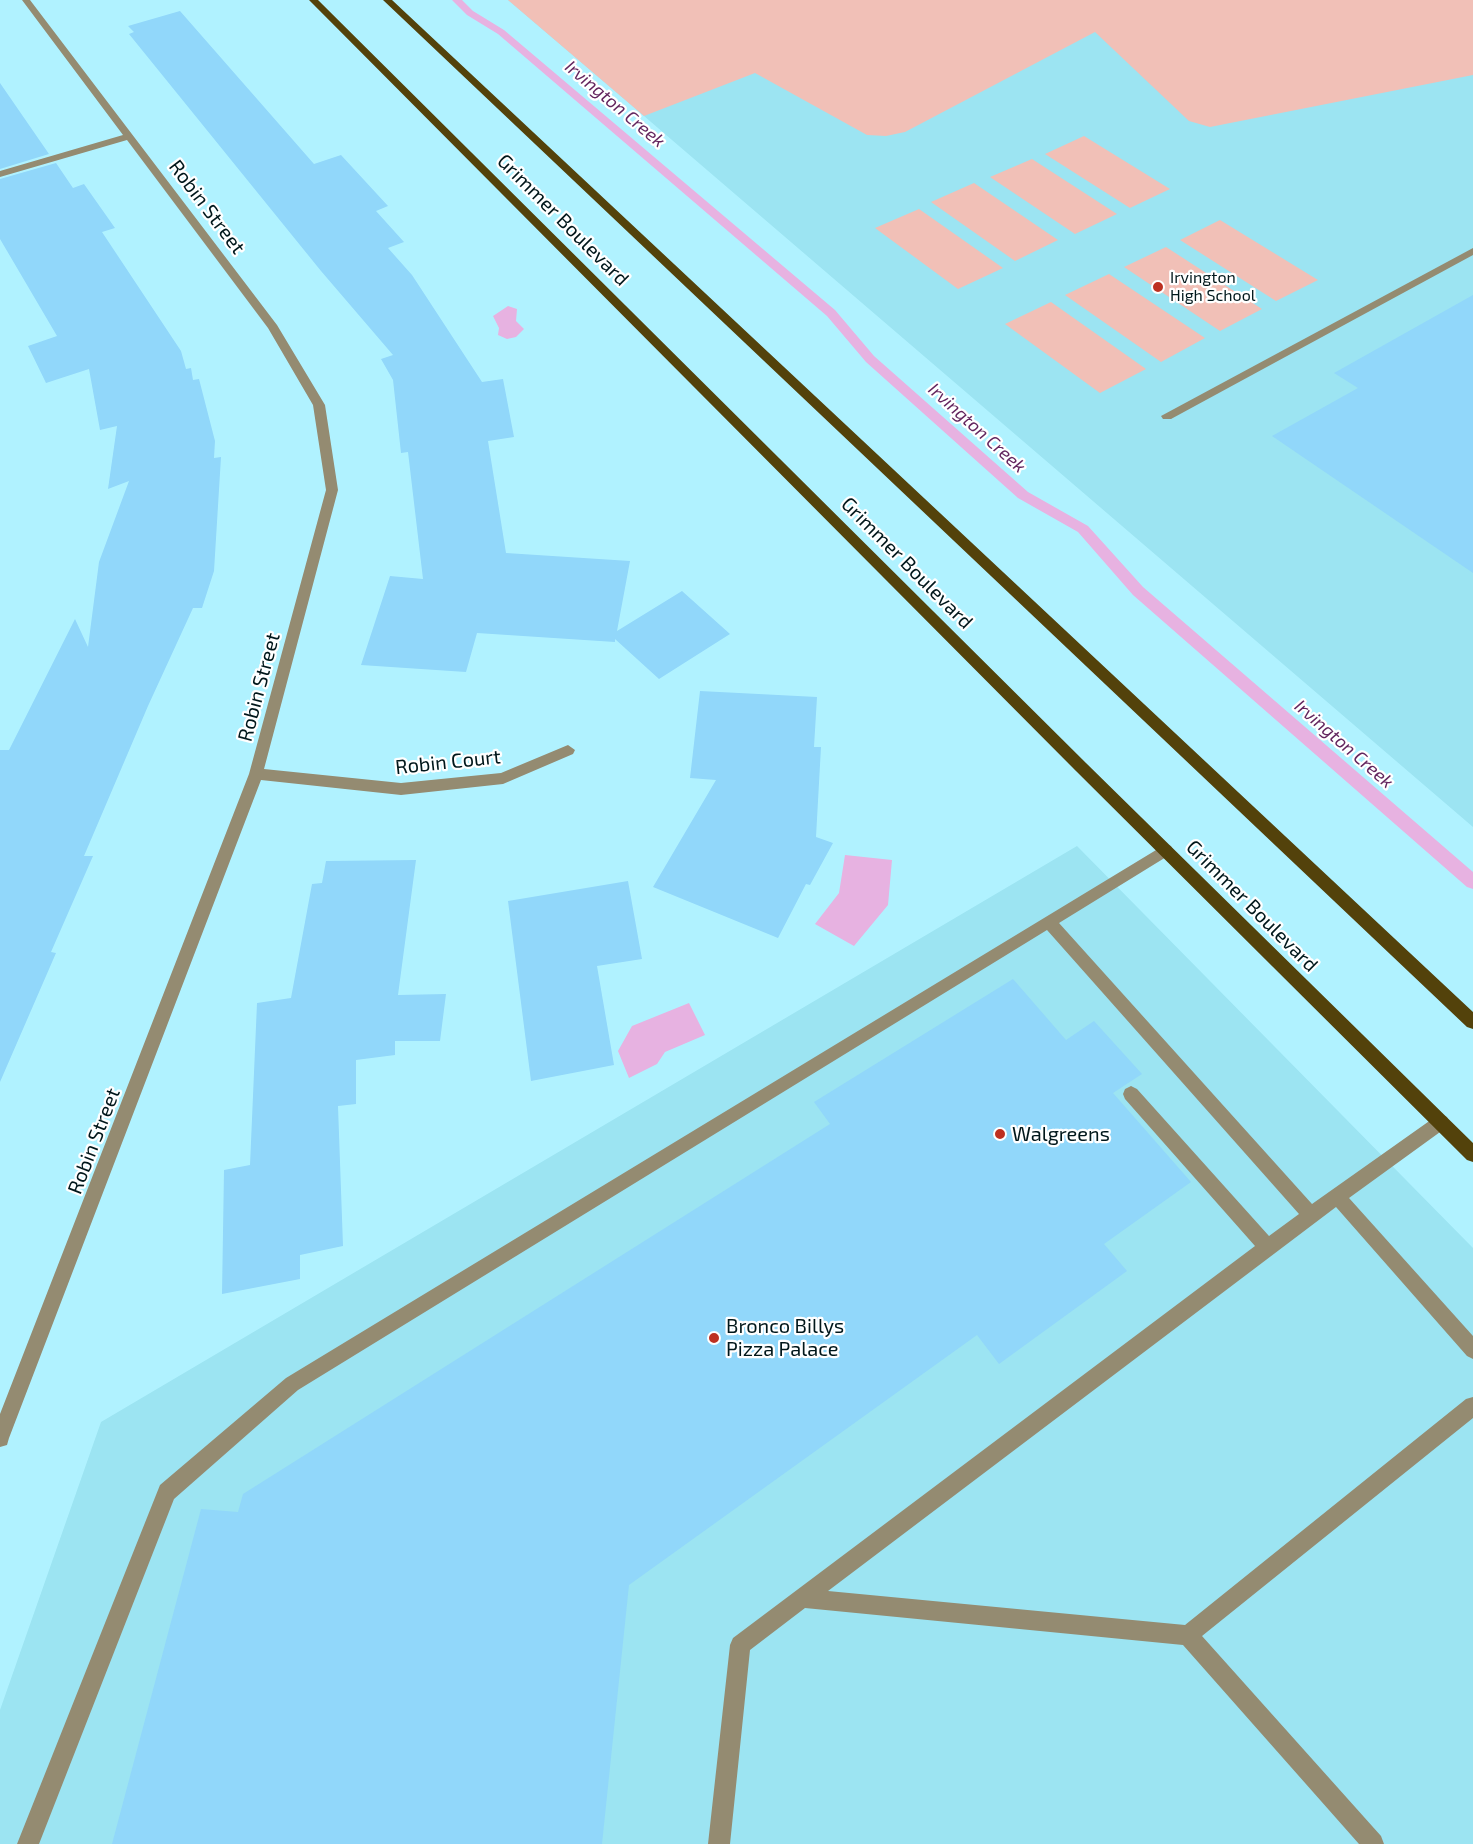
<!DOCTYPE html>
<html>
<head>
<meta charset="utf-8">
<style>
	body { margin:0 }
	canvas { display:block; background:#b0f2ff }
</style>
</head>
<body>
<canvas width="1473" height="1844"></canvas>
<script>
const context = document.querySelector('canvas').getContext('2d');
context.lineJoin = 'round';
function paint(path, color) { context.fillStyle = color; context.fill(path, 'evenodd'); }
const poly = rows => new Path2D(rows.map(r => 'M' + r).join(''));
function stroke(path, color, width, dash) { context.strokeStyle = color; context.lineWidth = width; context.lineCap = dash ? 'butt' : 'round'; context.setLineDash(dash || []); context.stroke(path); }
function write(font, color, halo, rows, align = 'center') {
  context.font = font + ' "Exo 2",sans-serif'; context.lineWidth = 4.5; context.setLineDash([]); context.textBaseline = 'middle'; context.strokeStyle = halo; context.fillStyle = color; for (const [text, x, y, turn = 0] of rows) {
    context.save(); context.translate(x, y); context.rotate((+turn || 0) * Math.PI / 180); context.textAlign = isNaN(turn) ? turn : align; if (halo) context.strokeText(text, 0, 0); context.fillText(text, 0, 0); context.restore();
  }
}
const built = poly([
	[508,0,1473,0,1473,827,644,116],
	[1077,846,1473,1248,1473,1844,0,1844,0,1710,101,1422]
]);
const green = poly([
	[508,0,1473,0,1473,75,1210,127,1189,121,1095,32,905,132,886,136,867,135,755,73,644,116],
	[1084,136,1170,189,1130,208,1045,154],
	[1032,159,1117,214,1075,234,990,177],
	[974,183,1058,240,1015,261,931,202],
	[919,209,1003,268,958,289,875,228],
	[1220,220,1318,280,1276,301,1180,240],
	[1166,247,1262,309,1220,331,1124,267],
	[1109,274,1205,338,1161,362,1065,295],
	[1051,302,1146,369,1100,393,1005,324]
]);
const water = poly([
	[508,306,517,309,516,321,524,329,516,337,507,339,498,335,499,328,493,316],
	[845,855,892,860,888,905,854,946,815,924,839,893],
	[689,1003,705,1035,665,1052,657,1064,629,1078,618,1051,632,1026]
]);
const stream = poly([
	[452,0,462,0,473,11,504,30,835,310,874,356,1028,492,1088,526,1143,587,1473,872,1473,889,1467,887,1133,595,1078,532,1018,498,866,362,827,316,498,34,467,15,452,0]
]);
const building = poly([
	[180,11,314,164,341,155,388,206,376,211,404,242,388,248,412,275,482,382,503,379,514,437,488,441,506,553,630,561,617,631,682,591,730,634,659,679,615,639,615,642,477,633,466,672,361,665,390,576,423,579,408,452,401,453,393,380,381,359,393,355,321,271,129,34,134,32,128,26],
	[0,83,49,154,0,169],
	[56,163,73,188,84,184,115,228,102,232,181,351,186,369,191,368,193,380,199,379,215,441,214,458,221,457,214,571,202,608,193,608,148,706,84,856,93,856,51,952,56,953,0,1082,0,750,9,750,75,619,88,647,99,562,129,481,108,489,117,426,100,430,89,369,46,383,28,346,57,336,0,239,0,179],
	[1473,295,1473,573,1272,436,1358,388,1334,373],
	[700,691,817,697,814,747,821,747,816,837,833,843,810,885,806,884,778,938,653,887,716,780,690,778],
	[416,860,398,995,446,994,440,1041,395,1041,395,1055,356,1060,356,1104,338,1106,343,1246,300,1255,300,1279,222,1294,224,1170,250,1165,257,1003,291,998,312,884,322,883,326,861],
	[628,881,642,959,597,966,614,1065,531,1081,508,901],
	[1013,979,1066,1040,1094,1021,1142,1074,1113,1093,1191,1182,1104,1244,1127,1271,999,1364,977,1335,629,1585,602,1844,112,1844,201,1509,238,1512,243,1494,830,1124,814,1102]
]);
const minor = poly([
	[22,0,30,0,277,325,325,405,338,490,264,769,401,783,501,773,568,745,575,750,573,754,503,784,401,795,261,780,9,1438,7,1445,0,1447,0,1414,249,774,326,490,313,405,268,328,127,140,0,177,0,171,123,135,22,0],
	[1473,248,1473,255,1171,419,1163,419,1161,416,1473,248],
	[1166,844,1171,846,1173,850,1171,854,1059,923,1312,1204,1435,1117,1441,1114,1447,1117,1449,1122,1447,1127,1349,1198,1473,1336,1473,1359,1467,1356,1336,1207,828,1591,1185,1625,1466,1399,1473,1397,1473,1418,1202,1636,1381,1836,1384,1844,1359,1844,1183,1645,805,1608,750,1650,730,1844,708,1844,730,1645,733,1638,1255,1246,1125,1099,1123,1094,1125,1089,1131,1086,1137,1089,1269,1236,1299,1214,1047,930,298,1390,174,1499,39,1844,17,1844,160,1485,286,1378,1166,844]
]);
const major = poly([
	[309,0,318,0,1086,763,1473,1143,1473,1162,1467,1160,1076,771,309,0],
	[383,0,392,0,1473,1012,1473,1029,1467,1027,383,0]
]);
const markers = [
	[1158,287,6,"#bd3021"],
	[1000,1134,6,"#bd3021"],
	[714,1338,6,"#bd3021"]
];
const farPoinames = [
	["Irvington",1170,278],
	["High School",1170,296]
];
const farWaternames = [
	["Irvington Creek",615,104,40],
	["Irvington Creek",977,428,42],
	["Irvington Creek",1344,744,41]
];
const streetNames = [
	["Robin Street",207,207,53],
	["Grimmer Boulevard",563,220,45],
	["Grimmer Boulevard",907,563,45],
	["Robin Street",259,687,-75],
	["Robin Court",448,762,-6],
	["Grimmer Boulevard",1252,906,45],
	["Robin Street",94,1141,-69]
];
const poiNames = [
	["Walgreens",1012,1134],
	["Bronco Billys",726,1326],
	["Pizza Palace",726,1349]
];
paint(built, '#9ce4f2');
paint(green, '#f1c0b7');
paint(water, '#e7b2e1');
paint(stream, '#e7b2e1');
paint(building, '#91d7fa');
paint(minor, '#948b71');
paint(major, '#53420b');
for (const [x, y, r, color] of markers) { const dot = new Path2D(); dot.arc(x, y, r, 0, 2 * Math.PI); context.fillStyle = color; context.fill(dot); stroke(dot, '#fff', 2); }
write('16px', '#00171b', '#fff', farPoinames, 'left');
write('italic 18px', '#63265f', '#fff', farWaternames);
write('20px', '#00171b', '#fff', streetNames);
write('20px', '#00171b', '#fff', poiNames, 'left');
</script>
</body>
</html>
